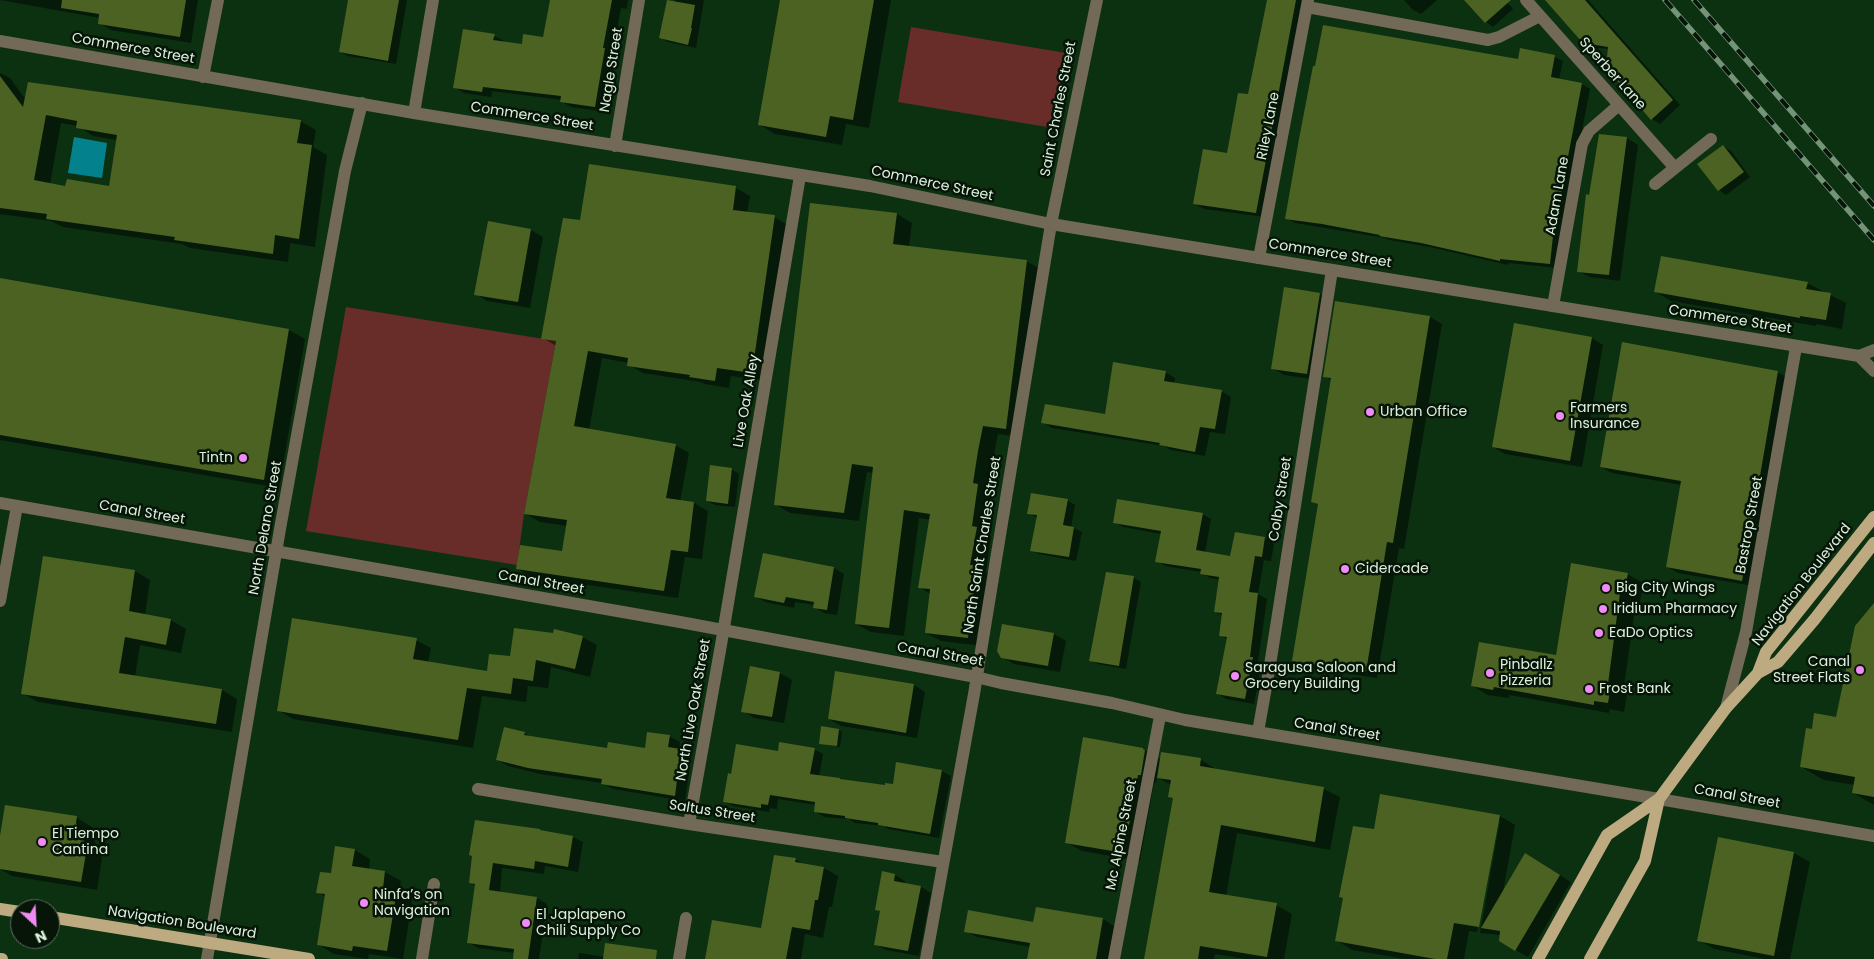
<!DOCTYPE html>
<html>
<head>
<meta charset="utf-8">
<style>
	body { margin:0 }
	#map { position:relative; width:1874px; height:959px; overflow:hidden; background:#0b3111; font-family:Poppins,sans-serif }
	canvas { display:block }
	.north { position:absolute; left:10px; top:899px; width:50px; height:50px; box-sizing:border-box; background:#061507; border:1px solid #5c6d5d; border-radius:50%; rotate:155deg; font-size:14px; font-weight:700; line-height:20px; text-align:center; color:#dcf1dd }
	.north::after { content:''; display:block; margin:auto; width:18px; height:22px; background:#f18af4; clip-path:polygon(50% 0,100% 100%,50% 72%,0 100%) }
</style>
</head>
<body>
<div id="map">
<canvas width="1874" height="959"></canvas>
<div class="north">N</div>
</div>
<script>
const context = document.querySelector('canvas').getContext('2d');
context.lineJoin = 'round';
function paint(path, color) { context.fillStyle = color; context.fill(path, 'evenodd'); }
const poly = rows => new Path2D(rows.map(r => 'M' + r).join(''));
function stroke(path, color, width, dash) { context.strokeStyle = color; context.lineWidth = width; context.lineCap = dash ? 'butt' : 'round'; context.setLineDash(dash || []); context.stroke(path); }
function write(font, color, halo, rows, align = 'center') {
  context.font = font + ' Poppins,sans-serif'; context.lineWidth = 5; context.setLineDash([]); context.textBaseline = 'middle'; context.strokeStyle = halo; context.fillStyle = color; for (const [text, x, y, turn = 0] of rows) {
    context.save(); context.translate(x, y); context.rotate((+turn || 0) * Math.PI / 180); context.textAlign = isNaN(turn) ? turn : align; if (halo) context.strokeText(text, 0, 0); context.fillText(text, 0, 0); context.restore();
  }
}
const green = poly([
	[911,27,1066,53,1053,128,898,102],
	[346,307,556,341,524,514,517,565,306,531]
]);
const water = poly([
	[74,137,107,143,102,178,68,173]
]);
const shadow = poly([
	[0,0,198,0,191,43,111,30,99,23,100,18],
	[349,0,407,0,396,64,348,56,340,52],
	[551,0,628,0,627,9,621,8,612,54,614,55,605,112,571,107,561,101,562,100,492,91,491,97,464,93,454,87,494,36,504,41,503,43,523,45,544,38],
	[675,0,704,0,696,48,668,42,660,37],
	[781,0,891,0,869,128,846,124,842,145,775,134,760,125],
	[1268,0,1306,0,1265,217,1204,209,1195,204,1228,154,1249,96],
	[1404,0,1437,0,1421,14,1413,10],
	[1465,0,1505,0,1513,9,1493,27,1486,22],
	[1547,0,1588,0,1680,105,1660,124,1652,119,1609,49,1598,48,1597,53,1590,49],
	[1521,50,1555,57,1563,61,1559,80,1582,84,1590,89,1561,241,1558,268,1508,263,1508,265,1430,247,1389,240,1385,238,1295,223,1287,218,1519,61],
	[0,73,10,78,26,100,300,121,316,130,313,147,327,155,315,247,290,243,288,262,190,248,182,244,63,227,51,221,0,214],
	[61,123,78,126,93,136,117,140,110,188,66,187,50,184],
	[1627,138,1638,145,1620,281,1590,277,1578,271,1595,158,1597,159],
	[1723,146,1731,151,1750,177,1726,195,1719,190],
	[590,165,736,188,750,196,747,213,774,217,788,225,766,381,731,376,729,388,705,384,700,382,643,373,629,365,629,363,602,358,589,430,675,445,689,453,680,502,694,503,708,511,702,559,685,557,678,598,532,577,518,569,563,552,567,526,540,522,526,514,556,346,543,338,581,222],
	[897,214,912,223,909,247,1026,261,1042,270,1021,437,998,434,993,460,988,492,992,494,987,534,991,537,986,572,991,575,983,646,941,641,926,633,930,594,920,587,931,520,919,518,904,636,871,632,856,624,874,473,867,472,859,521,790,513,775,504],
	[489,223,531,230,543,237,530,308,487,301,476,294],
	[0,279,289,330,305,339,279,488,0,440],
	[1807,283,1846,303,1842,329,1816,324,1816,326,1671,301,1656,292],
	[1320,294,1331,301,1319,380,1284,375,1272,368],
	[1336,302,1430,317,1442,324,1404,549,1399,548,1377,678,1305,667,1294,660,1319,505,1312,502,1332,381,1325,376],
	[1592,338,1603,345,1582,467,1505,454,1493,447],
	[1165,372,1175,378,1174,384,1221,391,1231,397,1225,434,1210,432,1205,456,1171,450,1164,446,1052,428,1043,422,1106,415],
	[1777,372,1788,378,1753,586,1678,573,1668,567,1682,485,1612,473,1601,467],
	[731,469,739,474,735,507,715,505,707,501],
	[1067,500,1075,505,1071,527,1082,532,1076,561,1039,554,1032,550,1037,518,1029,513],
	[1202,514,1211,519,1205,553,1231,557,1236,533,1265,538,1274,544,1271,561,1264,560,1258,594,1267,599,1258,662,1262,663,1254,704,1226,699,1218,694,1227,639,1220,635,1223,616,1216,612,1220,580,1210,578,1201,572,1165,566,1157,561,1161,534,1123,527,1114,522],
	[764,555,834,568,844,574,837,615,824,613,814,607,815,605,795,602,794,608,765,602,755,596],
	[44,558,135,571,150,580,145,615,171,620,186,629,181,653,140,645,135,677,222,690,237,699,232,732,38,702,22,693],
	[1107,573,1134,578,1141,582,1126,669,1098,664,1091,660],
	[1627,574,1643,583,1640,602,1636,601,1623,693,1627,695,1624,712,1610,709,1609,713,1509,695,1509,698,1488,695,1473,686,1557,657],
	[1874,605,1874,805,1853,793,1855,785,1824,780,1801,767,1813,730,1837,719],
	[1003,625,1054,634,1066,641,1060,672,1014,664,1002,657],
	[582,637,597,645,590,677,551,667,548,688,528,686,526,702,482,696,473,748,293,719,278,710,416,640,431,648,428,662,488,672,511,658],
	[751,668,780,673,792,680,784,723,754,718,743,711],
	[914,685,925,692,917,738,841,726,829,719],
	[839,730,842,732,840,747,820,743],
	[524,733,532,738,608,750,646,750,669,736,680,742,679,750,691,756,685,801,613,789,602,783,540,774,508,766,498,760],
	[814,749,823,754,819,777,886,787,894,785,897,764,942,771,951,776,939,838,888,829,884,826,855,823,849,819,824,817,815,811,816,805,778,799,777,809,770,808,769,812,733,806,724,801,732,775,779,752],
	[1143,749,1161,760,1201,760,1216,769,1216,770,1324,789,1340,797,1330,850,1237,833,1226,896,1276,905,1292,914,1284,959,1246,959,1215,954,1214,959,1146,959,1174,799,1169,796,1171,785,1157,777,1156,783,1154,783,1140,861,1082,851,1066,842],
	[6,806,77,818,92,827,91,833,102,858,97,890,12,876,0,869,0,844],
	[1500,816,1515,825,1503,892,1537,861,1571,882,1528,957,1500,941,1501,935,1480,933,1500,820,1498,820,1477,932,1469,931,1464,959,1405,959,1352,950,1336,940,1375,831],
	[573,837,583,842,578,872,545,866,544,874,502,868,500,893,537,898,547,904,539,959,514,959,515,953,478,948,468,942,476,886,470,882,473,856],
	[1719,838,1794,853,1810,862,1790,959,1765,959,1714,949,1699,940],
	[355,850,370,859,369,869,385,872,401,881,399,893,412,901,403,959,369,954,368,959,334,954,319,945,326,897,317,892],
	[795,859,805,865,824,868,838,876,832,907,829,907,823,938,805,934,801,959,707,959,762,929],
	[895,875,905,881,904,884,921,887,931,893,919,956,886,950,875,944,881,912,876,909],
	[1037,908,1103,919,1114,926,1108,959,1028,959,1030,947,977,937,966,931,1034,923],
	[579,953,605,957,655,959,578,959]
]);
const building = poly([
	[62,0,186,0,180,37,98,24,99,14,61,8],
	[348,0,399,0,388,61,339,52],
	[550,0,612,0,603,48,605,48,595,107,560,102,561,96,483,87,482,92,453,88,463,29,495,34,493,40,522,44,523,34,543,37],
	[667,0,695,5,691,28,692,28,688,45,659,38],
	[780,0,874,0,853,120,830,116,826,137,758,125],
	[1267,0,1296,0,1256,213,1193,204,1203,149,1227,153,1238,93,1248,94],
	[1464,0,1511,0,1485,23],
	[1545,0,1585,0,1673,100,1651,120,1606,68,1608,47,1590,44,1589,50],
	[1323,25,1518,59,1520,48,1555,55,1551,77,1582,83,1553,236,1550,264,1500,259,1500,261,1421,243,1379,236,1380,235,1322,224,1285,219,1299,139,1313,66,1315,66],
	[0,76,23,107,28,82,301,120,297,143,312,145,299,239,275,235,273,254,174,240,175,237,46,219,47,214,0,208],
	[46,115,77,121,76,128,117,135,109,186,67,179,65,186,34,180],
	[1599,134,1627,137,1609,275,1577,272,1586,194,1589,195],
	[1723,145,1744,172,1718,191,1697,164],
	[589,164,736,186,733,210,775,215,752,373,717,368,715,381,689,377,690,375,627,366,628,358,588,351,574,426,676,444,666,498,694,502,688,552,671,550,664,591,516,569,520,545,562,551,567,520,524,514,556,341,541,339,563,218,580,220],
	[810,203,897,213,893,244,1027,260,1006,429,983,426,978,451,973,483,978,484,972,526,977,527,970,565,977,565,968,638,925,633,930,589,918,588,930,514,904,510,889,628,855,624,873,467,852,464,844,513,774,505],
	[488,221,531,229,518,302,474,295],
	[1661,256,1808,282,1806,289,1831,293,1826,320,1800,316,1800,318,1654,292],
	[0,278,289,329,264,480,0,435],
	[1284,287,1320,293,1307,374,1271,369],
	[1335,301,1430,316,1393,543,1387,542,1366,672,1292,661,1318,504,1311,502,1331,378,1323,377],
	[1514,323,1592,337,1570,461,1492,447],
	[1622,342,1778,371,1742,581,1666,567,1681,481,1600,467],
	[1113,362,1166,371,1164,381,1222,390,1215,429,1200,427,1195,452,1159,445,1160,443,1041,423,1045,404,1105,414],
	[710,465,732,468,728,504,706,501],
	[1031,493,1068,499,1063,525,1074,527,1069,557,1030,551,1037,515,1027,514],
	[1117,499,1203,513,1196,550,1230,556,1235,532,1265,537,1262,557,1255,556,1249,592,1258,593,1250,657,1253,657,1245,699,1216,694,1227,637,1219,636,1222,613,1214,612,1219,577,1200,574,1201,569,1155,562,1161,531,1113,523],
	[763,553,834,567,827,610,813,608,814,602,786,597,784,603,754,597],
	[43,556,135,570,129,611,171,619,166,645,125,637,119,673,222,689,216,724,21,694],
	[1571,563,1628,573,1624,593,1620,593,1608,684,1611,685,1608,703,1594,701,1594,705,1494,687,1493,690,1471,686,1479,642,1556,655],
	[1106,572,1134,576,1119,666,1089,661],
	[1874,603,1874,797,1852,793,1855,777,1800,767,1806,728,1812,729,1814,713,1836,717,1855,626],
	[292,618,417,638,413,659,487,671,489,654,510,656,514,628,553,633,554,629,583,636,575,669,536,660,533,681,513,678,511,694,467,688,458,740,277,711],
	[1002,624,1054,633,1048,666,1001,658,997,651],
	[750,666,780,672,772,717,741,712],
	[835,671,914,684,906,733,828,719],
	[821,726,839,729,837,746,819,744],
	[504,727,525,732,524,735,607,748,608,742,645,748,647,732,670,735,668,747,681,749,675,796,601,784,602,779,528,768,496,760],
	[1083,737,1143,748,1143,749,1145,750,1141,775,1138,775,1124,853,1065,843],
	[779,742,815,748,810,774,840,778,840,779,885,785,885,783,893,784,896,762,942,770,930,834,878,825,878,823,845,818,845,816,814,812,815,802,770,795,768,805,761,804,761,808,723,802,728,773,731,774,736,744,778,751],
	[1161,752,1201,758,1200,766,1324,787,1315,842,1221,825,1209,892,1277,903,1267,957,1200,946,1198,959,1144,959,1173,798,1168,797,1171,780,1157,778],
	[1380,794,1500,815,1479,927,1454,923,1447,959,1435,959,1335,941,1343,898,1339,897,1353,826,1374,829],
	[5,805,77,816,76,823,87,848,81,882,0,869,0,836],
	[475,820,540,829,540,830,573,836,568,867,535,861,534,869,493,863,489,890,537,897,528,959,513,959,514,949,467,943,475,884,469,883,472,856,469,855],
	[1718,837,1794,852,1774,956,1697,941],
	[335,846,355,849,352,866,385,871,383,888,397,890,387,951,353,946,352,951,317,945,325,894,316,893,320,872,331,873],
	[1525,853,1560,875,1515,951,1499,941,1500,931,1481,928],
	[774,855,796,858,795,862,824,867,818,900,815,900,810,930,792,927,786,959,705,959,712,920,761,928],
	[882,871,895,874,894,881,921,886,908,951,874,945,880,911,875,910],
	[1036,907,1103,918,1096,959,1027,959,1030,943,964,932,968,910,1033,922],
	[605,943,657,950,656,959,603,959]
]);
const minor = poly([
	[1526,0,1675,168],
	[1307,7,1488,40,1499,37,1540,16],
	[0,41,414,113,870,186,1051,224],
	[203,77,218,0],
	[414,113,433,0],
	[615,146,639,0],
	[1655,184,1711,139],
	[1259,258,1308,0],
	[1553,306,1582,144,1589,131,1619,105],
	[0,601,17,506],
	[1726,708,1746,632,1796,347],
	[1258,732,1270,665,1332,270],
	[478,789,689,824,943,862],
	[1659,799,1874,836],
	[689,824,721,645,800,176],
	[207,959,280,529,345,171,362,103],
	[422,959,434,884],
	[679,959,686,918],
	[926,959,974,694,1051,224,1097,0],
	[1114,959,1160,716]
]);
const tertiary = poly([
	[1051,224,1859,356,1874,350],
	[1859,356,1874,371],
	[0,503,680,622,976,677,1001,683,1112,703,1185,720,1659,799]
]);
const primary = poly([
	[1758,673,1766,652,1874,517],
	[0,909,20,912],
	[50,917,309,959],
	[0,959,2,959],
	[1538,959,1607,835,1659,799,1726,708,1758,673,1778,662,1814,620,1874,543],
	[1590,959,1645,861,1659,799]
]);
const rail = poly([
	[1665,0,1874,240],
	[1694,0,1874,206]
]);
const markers = [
	[1370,412,5,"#f18af4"],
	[1560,416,5,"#f18af4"],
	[243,458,5,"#f18af4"],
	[1345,569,5,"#f18af4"],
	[1606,588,5,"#f18af4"],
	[1603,609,5,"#f18af4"],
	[1599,633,5,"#f18af4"],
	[1860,670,5,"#f18af4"],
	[1490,673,5,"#f18af4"],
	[1235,676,5,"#f18af4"],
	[1589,689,5,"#f18af4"],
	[42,842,5,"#f18af4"],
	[364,903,5,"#f18af4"],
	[526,923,5,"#f18af4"]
];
const streetNames = [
	["Commerce Street",133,49,10],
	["Nagle Street",612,70,-81],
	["Sperber Lane",1612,74,48],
	["Saint Charles Street",1059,109,-79],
	["Commerce Street",532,117,9],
	["Riley Lane",1269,126,-79],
	["Commerce Street",932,184,12],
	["Adam Lane",1558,196,-80],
	["Commerce Street",1330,254,9],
	["Commerce Street",1730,320,9],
	["Live Oak Alley",747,401,-80],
	["Colby Street",1281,499,-81],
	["Canal Street",142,513,10],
	["Bastrop Street",1750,525,-80],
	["North Delano Street",266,528,-80],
	["North Saint Charles Street",983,545,-81],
	["Canal Street",541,583,10],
	["Navigation Boulevard",1802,585,-52],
	["Canal Street",940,655,10],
	["North Live Oak Street",694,710,-80],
	["Canal Street",1337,730,9],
	["Canal Street",1737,797,10],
	["Saltus Street",712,812,9],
	["Mc Alpine Street",1122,835,-79],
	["Navigation Boulevard",182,923,9]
];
const poiNames = [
	["Farmers",1570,408],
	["Insurance",1570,424],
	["Urban Office",1380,412],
	["Tintn",233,458,"right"],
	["Cidercade",1355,569],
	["Big City Wings",1616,588],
	["Iridium Pharmacy",1613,609],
	["EaDo Optics",1609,633],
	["Canal",1850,662,"right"],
	["Street Flats",1850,678,"right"],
	["Pinballz",1500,665],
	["Pizzeria",1500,681],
	["Saragusa Saloon and",1245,668],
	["Grocery Building",1245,684],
	["Frost Bank",1599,689],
	["El Tiempo",52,834],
	["Cantina",52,850],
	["Ninfa’s on",374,895],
	["Navigation",374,911],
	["El Japlapeno",536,915],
	["Chili Supply Co",536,931]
];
paint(green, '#692d29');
paint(water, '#03818d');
paint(shadow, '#0007');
paint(building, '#4c6222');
stroke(minor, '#726956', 12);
stroke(tertiary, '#726956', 12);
stroke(primary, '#bdaa81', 12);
stroke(rail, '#759379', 5.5);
stroke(rail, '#061507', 4, [11]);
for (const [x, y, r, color] of markers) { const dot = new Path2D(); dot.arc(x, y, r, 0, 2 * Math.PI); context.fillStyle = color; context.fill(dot); stroke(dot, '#061507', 2); }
write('14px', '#dcf1dd', '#061507', streetNames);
write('14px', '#dcf1dd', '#061507', poiNames, 'left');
</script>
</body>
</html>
